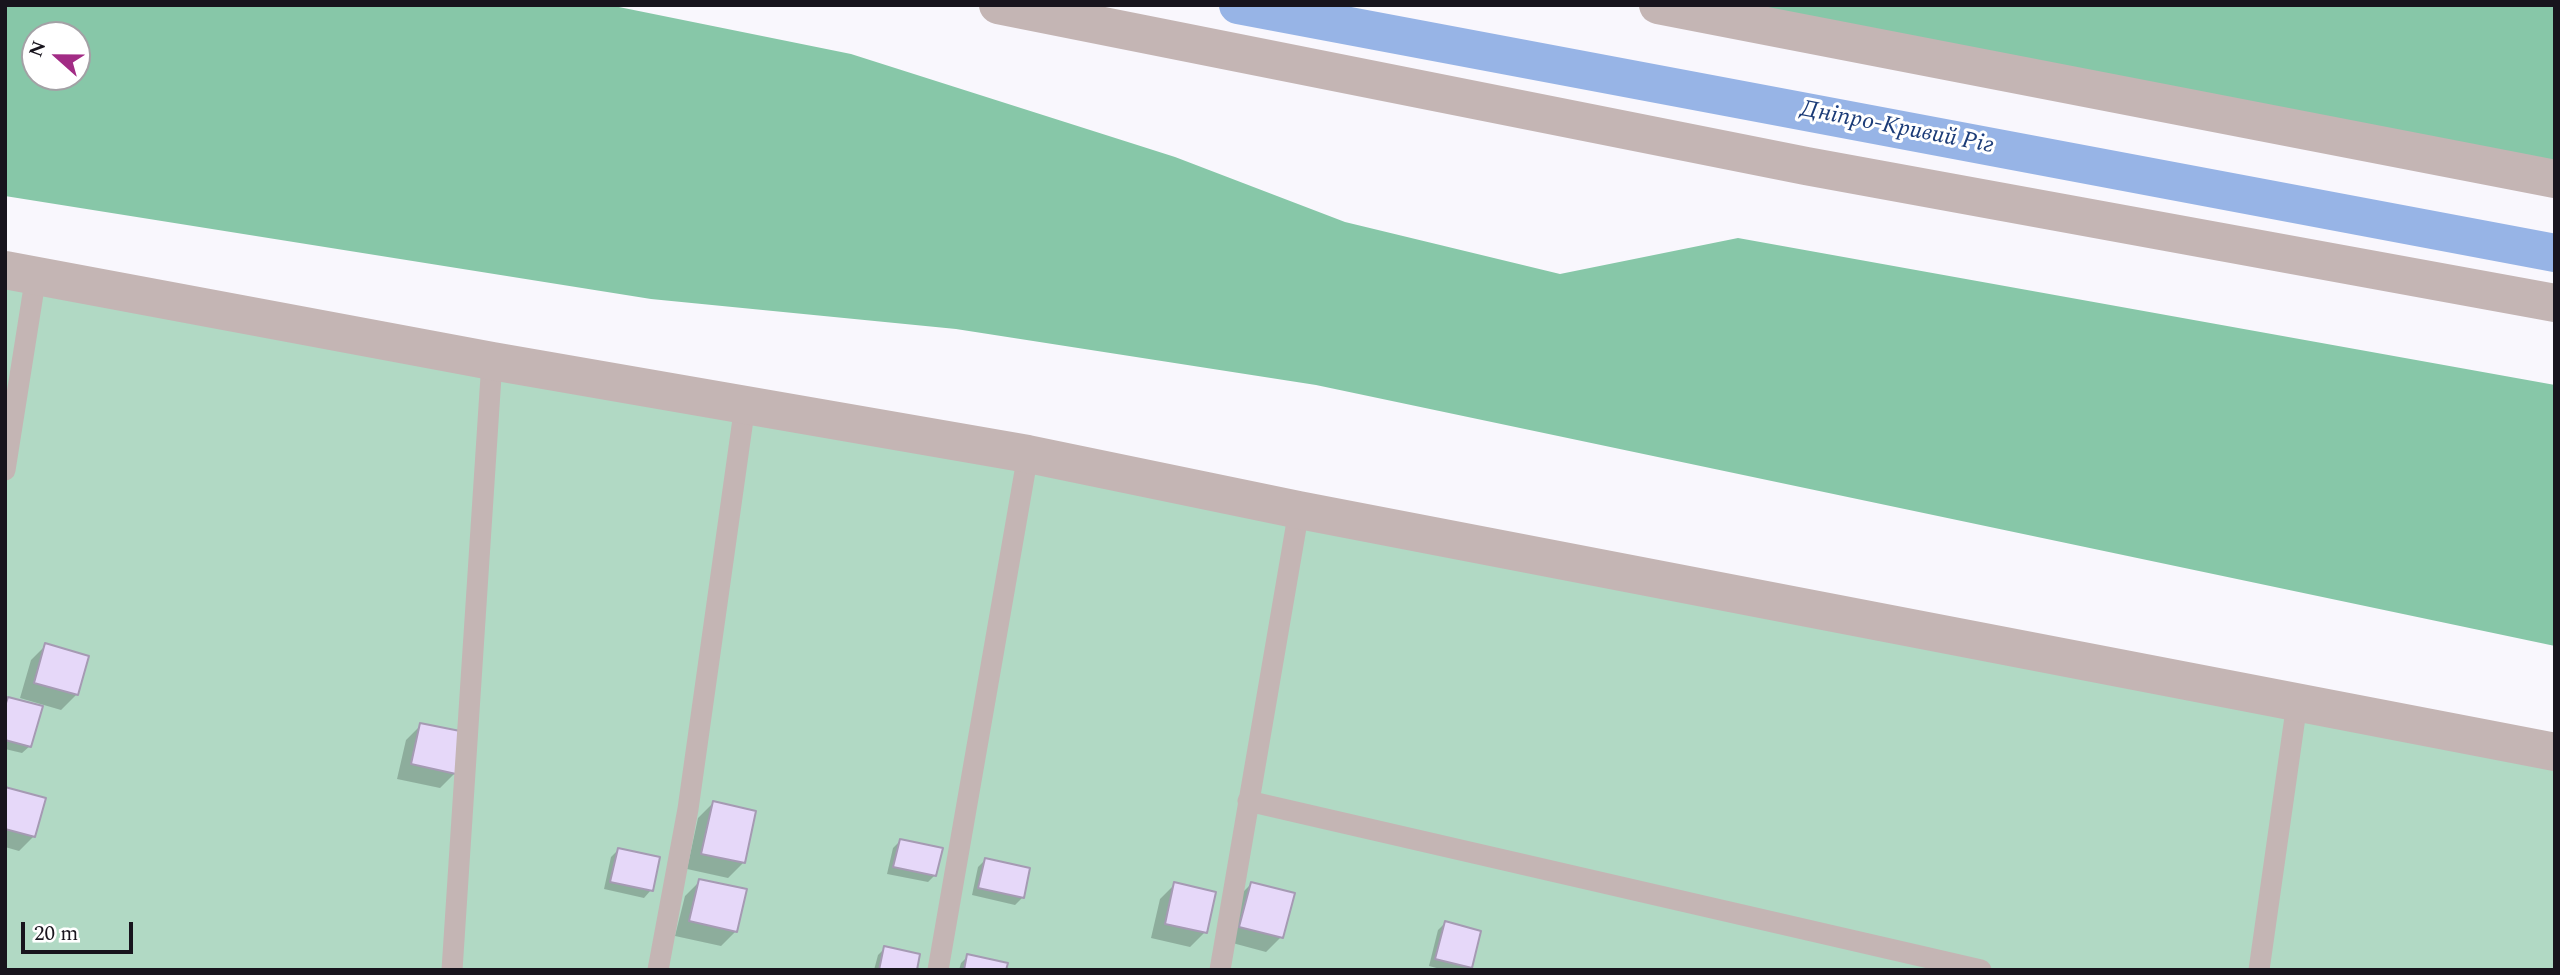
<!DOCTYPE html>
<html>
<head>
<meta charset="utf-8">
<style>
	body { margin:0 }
	#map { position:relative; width:2560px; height:975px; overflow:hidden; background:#f9f7fd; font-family:Spectral,serif }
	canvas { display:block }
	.frame { position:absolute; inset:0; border:7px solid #18141d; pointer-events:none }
	.north { position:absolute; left:21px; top:21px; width:70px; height:70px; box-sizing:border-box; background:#fff; border:2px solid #a3a1a5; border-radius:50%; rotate:291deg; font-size:19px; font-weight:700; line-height:28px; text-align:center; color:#18141d }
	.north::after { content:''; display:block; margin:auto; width:24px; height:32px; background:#a22c85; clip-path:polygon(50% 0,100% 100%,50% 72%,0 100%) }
	.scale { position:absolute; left:21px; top:922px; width:112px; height:32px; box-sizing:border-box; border:4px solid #18141d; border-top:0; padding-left:9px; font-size:21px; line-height:24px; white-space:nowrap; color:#18141d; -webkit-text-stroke:5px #fff; paint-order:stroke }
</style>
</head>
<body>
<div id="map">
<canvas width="2560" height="975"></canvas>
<div class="frame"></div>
<div class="north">N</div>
<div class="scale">20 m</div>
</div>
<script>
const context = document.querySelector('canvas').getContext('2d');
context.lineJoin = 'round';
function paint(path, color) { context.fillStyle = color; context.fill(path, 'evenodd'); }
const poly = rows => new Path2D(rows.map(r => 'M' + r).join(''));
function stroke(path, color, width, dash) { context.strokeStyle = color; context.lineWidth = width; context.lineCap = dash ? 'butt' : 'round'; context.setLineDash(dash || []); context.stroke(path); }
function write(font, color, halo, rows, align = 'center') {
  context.font = font + ' Spectral,serif'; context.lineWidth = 6; context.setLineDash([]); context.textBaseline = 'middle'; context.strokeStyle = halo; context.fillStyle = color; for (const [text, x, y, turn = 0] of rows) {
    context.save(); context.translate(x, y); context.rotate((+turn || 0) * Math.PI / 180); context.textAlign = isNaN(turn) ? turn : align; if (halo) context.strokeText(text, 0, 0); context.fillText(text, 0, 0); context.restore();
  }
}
const green = poly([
	[5,270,2555,752,2555,970,5,970]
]);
const forest = poly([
	[5,5,609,5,851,54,1175,157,1345,222,1560,274,1738,238,2555,385,2555,646,1316,385,956,329,651,299,5,196],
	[35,35,77,35,77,77,35,77],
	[1658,5,2555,5,2555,179]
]);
const shadow = poly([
	[46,645,87,657,76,695,61,710,20,698,31,660],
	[8,698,30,746,22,753,5,749,5,702],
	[421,725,455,773,440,788,397,779,406,740],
	[5,789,34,836,19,851,5,847],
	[713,803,743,863,728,878,687,869,698,818],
	[900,841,935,875,928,882,887,874,893,848],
	[618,850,651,890,644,898,604,889,611,857],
	[985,860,1022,898,1015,905,972,895,978,867],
	[700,881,736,931,721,946,675,936,685,896],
	[1175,884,1205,932,1190,947,1151,938,1160,899],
	[1251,884,1281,937,1266,952,1225,941,1236,899],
	[1445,923,1471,968,1469,970,1444,970,1429,966,1438,930],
	[885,948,915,970,874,970,878,955],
	[968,956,1005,970,959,970,961,963]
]);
const canal = poly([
	[1238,5,2555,253]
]);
const building = poly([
	[45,643,89,656,78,695,34,683,45,643],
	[8,697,43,706,31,747,5,740,5,706,8,697],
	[420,723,465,732,456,774,411,764,420,723],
	[5,787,46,798,35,837,5,829,5,787],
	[713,801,756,811,745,863,701,854,713,801],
	[900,839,943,848,936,876,893,867,900,839],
	[618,848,660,857,653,891,610,882,618,848],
	[985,858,1030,868,1024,898,978,888,985,858],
	[699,879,747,889,737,932,689,921,699,879],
	[1174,882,1216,892,1207,933,1165,924,1174,882],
	[1251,882,1295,893,1283,938,1239,927,1251,882],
	[1445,921,1481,931,1472,968,1435,959,1445,921],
	[884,946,920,954,917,970,879,970,884,946],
	[967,954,1008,963,1006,970,964,970,967,954]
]);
const lane = poly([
	[5,470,36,275],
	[1248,801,1981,970],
	[452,970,492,361],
	[658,970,688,809,745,405],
	[938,970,1028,454],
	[1220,970,1299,510],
	[2259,970,2297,703]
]);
const street = poly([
	[998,5,1806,166,2555,303],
	[1658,5,2555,179],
	[5,270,492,361,1028,454,1299,510,2555,752]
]);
const waterNames = [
	["Дніпро-Кривий Ріг",1897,129,11]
];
paint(green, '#b1d9c4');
paint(forest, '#87c7a8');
paint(shadow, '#0003');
stroke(canal, '#97b4e6', 38);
paint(building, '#e6d8f9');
stroke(building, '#a59ab3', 2);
stroke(lane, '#c4b5b4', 21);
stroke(street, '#c4b5b4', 38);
write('italic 24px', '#1c3c78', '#fff', waterNames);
</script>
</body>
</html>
